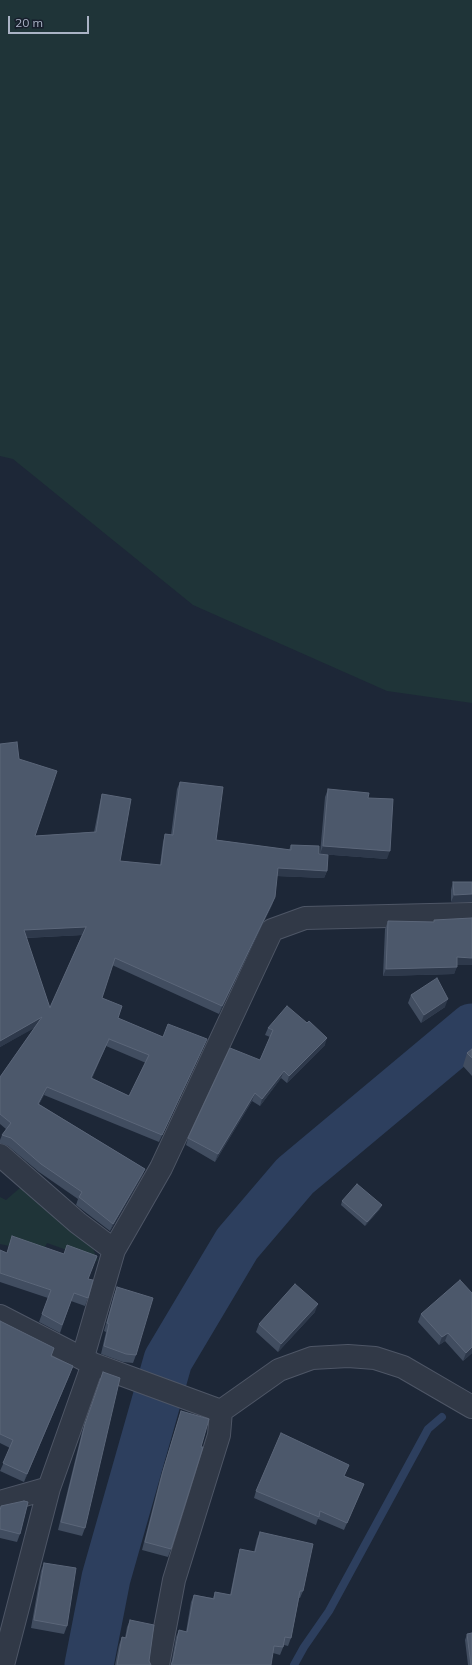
<!DOCTYPE html>
<html>
<head>
<meta charset="utf-8">
<style>
	body { margin:0 }
	#map { position:relative; width:472px; height:1665px; overflow:hidden; background:#1d2737; font-family:Mulish,sans-serif }
	canvas { display:block }
	.scale { position:absolute; left:8px; top:16px; width:81px; height:18px; box-sizing:border-box; border:2px solid #aab3c5; border-top:0; padding-left:5px; font-size:12px; line-height:14px; white-space:nowrap; color:#aab3c5; -webkit-text-stroke:3px #171e2c; paint-order:stroke }
</style>
</head>
<body>
<div id="map">
<canvas width="472" height="1665"></canvas>
<div class="scale">20 m</div>
</div>
<script>
const context = document.querySelector('canvas').getContext('2d');
context.lineJoin = 'round';
function paint(path, color) { context.fillStyle = color; context.fill(path, 'evenodd'); }
const poly = rows => new Path2D(rows.map(r => 'M' + r).join(''));
function stroke(path, color, width, dash) { context.strokeStyle = color; context.lineWidth = width; context.lineCap = dash ? 'butt' : 'round'; context.setLineDash(dash || []); context.stroke(path); }
const green = poly([
	[0,0,472,0,472,703,387,691,193,605,13,459,0,456],
	[21,1187,92,1246,98,1261,47,1243,42,1253,0,1244,0,1197,6,1200]
]);
const stream = poly([
	[294,1665,304,1647,329,1611,428,1429,442,1417]
]);
const river = poly([
	[89,1665,106,1578,168,1360,237,1244,295,1176,472,1028]
]);
const street = poly([
	[0,1155,78,1223,114,1250],
	[0,1316,93,1364,221,1411,279,1370,312,1358,348,1356,375,1358,403,1367,472,1407],
	[83,1357,114,1250,161,1168,272,930,305,918,472,914],
	[0,1502,49,1488],
	[3,1665,49,1488,93,1364],
	[158,1665,174,1580,219,1435,221,1411]
]);
const wall = poly([
	[0,744,19,759,35,836,94,832,100,802,102,794,120,861,160,865,163,842,165,834,171,835,177,789,180,782,216,840,289,850,291,845,319,854,327,871,324,878,277,876,275,897,272,905,219,1014,112,965,102,998,118,1018,163,1037,204,1046,159,1142,44,1095,39,1104,145,1169,142,1176,110,1231,76,1205,78,1199,39,1172,8,1146,0,1143,0,1140,2,1135,6,1129,0,1124,0,1077,35,1027,0,1047],
	[82,935,50,1008,26,938],
	[106,1046,146,1063,129,1096,92,1078],
	[328,789,368,798,387,859,320,854,325,797],
	[453,882,472,882,451,902,451,890],
	[434,920,472,965,457,965,454,974,383,976,385,929,388,921,434,922],
	[411,995,445,1007,421,1023,408,1003],
	[268,1028,325,1045,287,1083,281,1078,260,1106,252,1101,215,1162,186,1145,188,1138,260,1060,270,1037,265,1035],
	[472,1049,472,1076,463,1066,467,1053],
	[342,1201,380,1209,365,1226,341,1205],
	[0,1250,6,1253,88,1279,88,1298,85,1306,71,1301,60,1333,39,1322,48,1298,0,1282],
	[117,1287,136,1355,133,1363,123,1362,101,1354,106,1332,104,1331,114,1295],
	[472,1293,472,1353,463,1361,445,1341,439,1345,418,1322,421,1314],
	[315,1312,278,1352,256,1332,259,1324],
	[0,1321,51,1356,70,1374,24,1482,0,1471,10,1448,0,1443],
	[103,1372,85,1528,82,1536,58,1530,82,1432],
	[181,1411,171,1549,168,1557,142,1550,160,1479],
	[344,1476,364,1484,344,1530,318,1519,316,1525,254,1498,256,1491],
	[1,1506,20,1534,17,1542,0,1538,0,1509],
	[260,1532,303,1591,300,1598,299,1598,291,1638,288,1646,284,1645,280,1655,273,1653,171,1665,176,1637,179,1630,186,1632,191,1602,194,1595,213,1598,215,1592,230,1595,238,1556,240,1549,254,1552,257,1539],
	[44,1563,67,1626,64,1634,31,1628,41,1571],
	[130,1620,149,1661,151,1665,115,1665,119,1645,122,1637,125,1638,127,1627],
	[467,1634,472,1665,468,1665,465,1640]
]);
const shadedWall = poly([
	[323,846,390,851,387,859,320,854],
	[278,868,327,871,324,878,276,876],
	[472,894,472,902,451,902,454,895],
	[275,897,272,905,219,1014,222,1006],
	[86,927,83,935,21,938,24,930],
	[457,957,472,958,472,965,454,965],
	[457,967,454,974,383,976,386,969],
	[448,999,445,1007,421,1023,424,1015],
	[42,1017,40,1025,0,1047,0,1041],
	[327,1038,325,1045,287,1083,289,1076],
	[109,1039,106,1046,89,1086,91,1078],
	[207,1039,204,1046,159,1142,162,1135],
	[284,1071,281,1078,260,1106,262,1099],
	[47,1087,44,1095,35,1112,38,1104],
	[255,1093,252,1101,215,1162,218,1154],
	[145,1169,142,1176,110,1231,113,1224],
	[382,1205,380,1209,365,1226,367,1222],
	[318,1304,315,1312,278,1352,281,1344],
	[448,1333,445,1341,439,1345,442,1337],
	[472,1347,472,1353,463,1361,466,1353],
	[73,1366,70,1374,24,1482,27,1474],
	[364,1484,361,1492,344,1530,347,1523]
]);
const building = poly([
	[17,742,19,759,57,771,35,836,96,832,102,794,131,799,120,861,161,865,165,834,173,835,180,782,223,787,216,840,291,850,291,845,319,846,319,854,328,855,327,871,278,868,275,897,222,1006,115,958,102,998,122,1006,118,1018,163,1037,168,1024,207,1039,162,1135,47,1087,38,1104,145,1169,113,1224,79,1197,82,1192,41,1164,11,1138,2,1135,11,1123,0,1114,0,1077,42,1017,0,1041,0,744,17,742],
	[86,927,51,1005,50,1008,24,930,86,927],
	[109,1039,149,1055,129,1096,91,1078,109,1039],
	[328,789,369,793,368,798,393,799,390,851,323,846,328,789],
	[453,882,472,882,472,894,454,895,453,882],
	[472,918,472,958,457,957,457,967,386,969,388,921,434,922,434,920,472,918],
	[437,978,448,999,424,1015,411,995,437,978],
	[287,1006,307,1023,309,1021,327,1038,289,1076,284,1071,262,1099,255,1093,218,1154,188,1138,230,1048,260,1060,273,1030,268,1028,287,1006],
	[472,1049,472,1058,467,1053,472,1049],
	[357,1184,382,1205,367,1222,342,1201,357,1184],
	[12,1236,64,1254,67,1245,97,1256,88,1279,93,1280,88,1298,74,1293,62,1325,42,1314,51,1290,0,1273,0,1250,7,1253,12,1236],
	[460,1280,472,1293,472,1347,466,1353,448,1333,442,1337,421,1314,460,1280],
	[295,1284,318,1304,281,1344,259,1324,295,1284],
	[117,1287,153,1298,136,1355,126,1354,104,1346,109,1324,107,1323,117,1287],
	[0,1321,54,1348,51,1356,73,1366,27,1474,3,1463,13,1440,0,1434,0,1321],
	[103,1372,120,1378,85,1528,61,1522,85,1424,103,1372],
	[181,1411,209,1419,201,1447,203,1447,171,1549,145,1542,163,1471,181,1411],
	[281,1433,349,1465,344,1476,364,1484,347,1523,320,1511,319,1517,256,1491,281,1433],
	[24,1501,28,1502,20,1534,0,1529,0,1511,1,1506,24,1501],
	[260,1532,313,1544,303,1591,300,1591,291,1638,285,1637,283,1647,274,1646,271,1665,171,1665,173,1660,179,1630,187,1632,194,1595,214,1599,215,1592,231,1595,240,1549,255,1552,260,1532],
	[44,1563,76,1568,67,1626,34,1620,44,1563],
	[130,1620,154,1625,149,1661,151,1665,117,1665,122,1637,126,1638,130,1620],
	[472,1633,472,1665,471,1665,467,1634,472,1633]
]);
paint(green, '#1f3438');
stroke(stream, '#2d3f5e', 8);
stroke(river, '#2d3f5e', 49);
stroke(street, '#4e5666', 24);
stroke(street, '#313947', 22);
paint(wall, '#414d60');
paint(shadedWall, '#2e394b');
paint(building, '#4c586b');
stroke(building, '#5b6679', 1);
</script>
</body>
</html>
